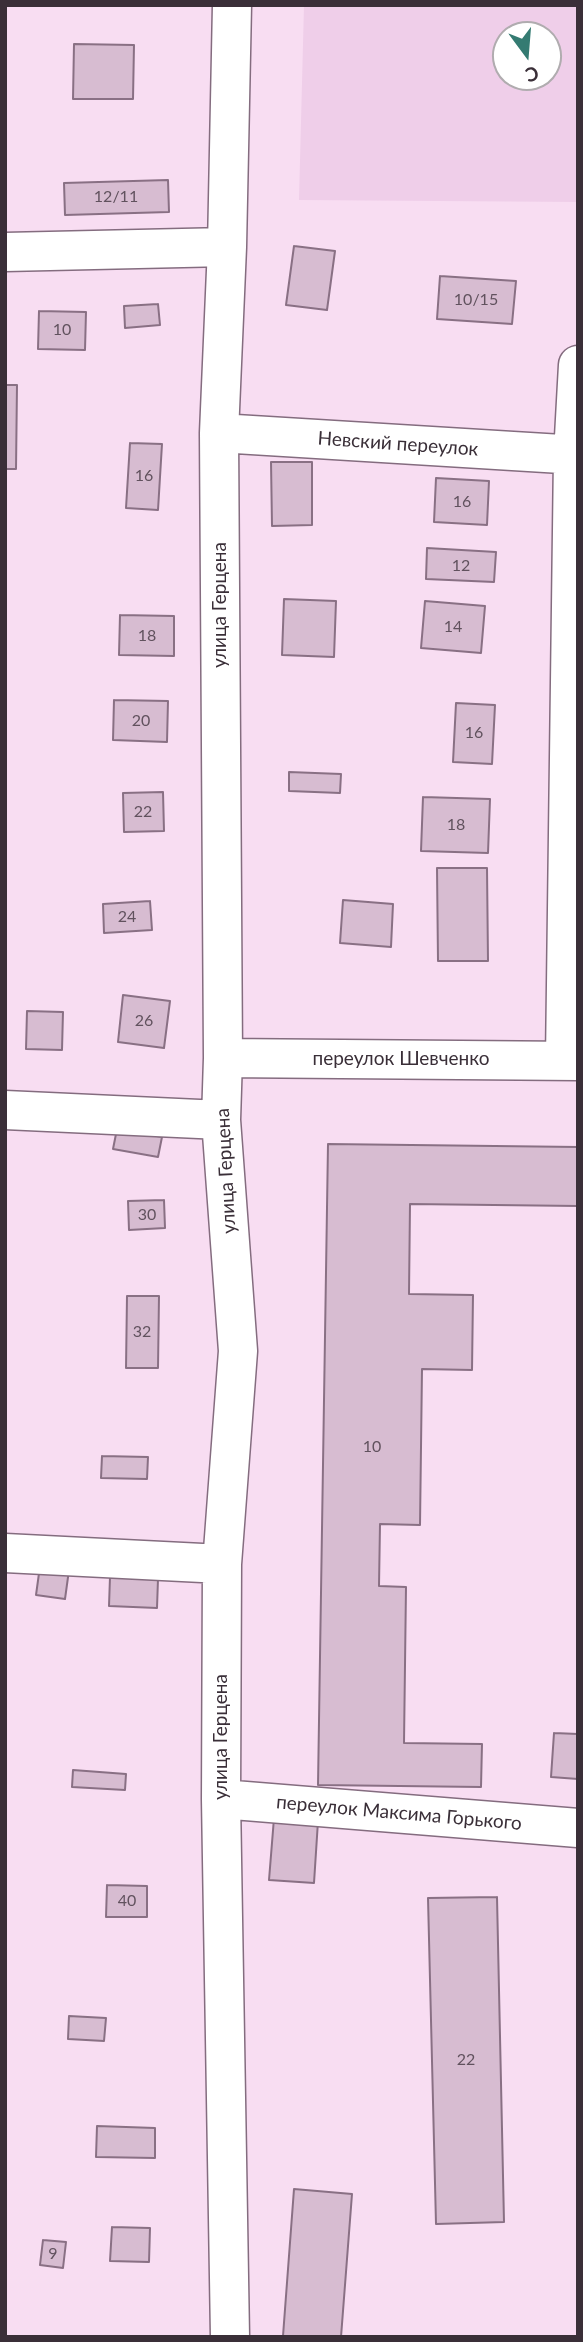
<!DOCTYPE html>
<html>
<head>
<meta charset="utf-8">
<style>
	body { margin:0 }
	#map { position:relative; width:583px; height:2342px; overflow:hidden; background:#f8ddf2; font-family:Lato,sans-serif }
	canvas { display:block }
	.frame { position:absolute; inset:0; border:7px solid #3a2f38; pointer-events:none }
	.north { position:absolute; left:492px; top:21px; width:70px; height:70px; box-sizing:border-box; background:#fff; border:2px solid #b0acaf; border-radius:50%; rotate:164deg; font-size:19px; font-weight:700; line-height:28px; text-align:center; color:#3a2f38 }
	.north::after { content:''; display:block; margin:auto; width:24px; height:32px; background:#347b72; clip-path:polygon(50% 0,100% 100%,50% 72%,0 100%) }
</style>
</head>
<body>
<div id="map">
<canvas width="583" height="2342"></canvas>
<div class="frame"></div>
<div class="north">С</div>
</div>
<script>
const context = document.querySelector('canvas').getContext('2d');
context.lineJoin = 'round';
function paint(path, color) { context.fillStyle = color; context.fill(path, 'evenodd'); }
const poly = rows => new Path2D(rows.map(r => 'M' + r).join(''));
function stroke(path, color, width, dash) { context.strokeStyle = color; context.lineWidth = width; context.lineCap = dash ? 'butt' : 'round'; context.setLineDash(dash || []); context.stroke(path); }
function write(font, color, halo, rows, align = 'center') {
  context.font = font + ' Lato,sans-serif'; context.lineWidth = 5; context.setLineDash([]); context.textBaseline = 'middle'; context.strokeStyle = halo; context.fillStyle = color; for (const [text, x, y, turn = 0] of rows) {
    context.save(); context.translate(x, y); context.rotate((+turn || 0) * Math.PI / 180); context.textAlign = isNaN(turn) ? turn : align; if (halo) context.strokeText(text, 0, 0); context.fillText(text, 0, 0); context.restore();
  }
}
const built = poly([
	[304,5,578,5,578,202,299,200],
	[506,35,548,35,548,77,506,77]
]);
const building = poly([
	[74,44,134,45,133,99,73,99,74,44],
	[168,180,169,212,65,215,64,183,168,180],
	[294,246,335,251,327,310,286,305,294,246],
	[440,276,516,281,512,324,437,319,440,276],
	[158,304,160,325,125,328,124,306,158,304],
	[39,311,86,312,85,350,38,349,39,311],
	[5,385,17,385,16,469,5,469,5,385],
	[130,443,162,444,158,510,126,508,130,443],
	[271,462,312,462,312,525,272,526,271,462],
	[436,478,489,481,487,525,434,522,436,478],
	[427,548,496,552,494,582,426,579,427,548],
	[284,599,336,601,334,657,282,655,284,599],
	[425,601,485,606,481,653,421,648,425,601],
	[120,615,174,616,174,656,119,655,120,615],
	[114,700,168,701,167,742,113,740,114,700],
	[456,703,495,705,492,764,453,762,456,703],
	[289,772,341,774,340,793,289,791,289,772],
	[163,792,164,831,124,832,123,793,163,792],
	[423,797,490,799,488,853,421,851,423,797],
	[437,868,487,868,488,961,438,961,437,868],
	[343,900,393,904,391,947,340,943,343,900],
	[150,901,152,930,104,933,103,904,150,901],
	[123,995,170,1001,164,1048,118,1042,123,995],
	[27,1011,63,1012,62,1050,26,1049,27,1011],
	[117,1129,162,1137,158,1157,113,1149,117,1129],
	[328,1144,578,1147,578,1206,410,1204,409,1294,473,1295,472,1370,422,1369,420,1525,380,1524,379,1586,406,1587,404,1743,482,1744,481,1787,318,1785,328,1144],
	[164,1200,165,1228,129,1230,128,1201,164,1200],
	[127,1296,159,1296,158,1368,126,1368,127,1296],
	[102,1456,148,1457,147,1479,101,1478,102,1456],
	[40,1566,69,1570,65,1599,36,1595,40,1566],
	[110,1577,158,1579,157,1608,109,1606,110,1577],
	[554,1733,578,1734,578,1779,551,1777,554,1733],
	[73,1770,126,1774,125,1790,72,1787,73,1770],
	[274,1818,318,1821,314,1883,269,1880,274,1818],
	[107,1885,147,1886,147,1917,106,1917,107,1885],
	[497,1897,504,2222,436,2224,428,1898,497,1897],
	[69,2016,106,2018,104,2041,68,2039,69,2016],
	[97,2126,155,2128,155,2158,96,2157,97,2126],
	[294,2189,352,2194,341,2337,283,2336,294,2189],
	[112,2227,150,2228,149,2262,110,2261,112,2227],
	[43,2240,66,2242,63,2268,40,2265,43,2240]
]);
const minor = poly([
	[5,252,227,247],
	[219,433,578,455],
	[223,1058,578,1061],
	[565,1060,573,455,578,365],
	[5,1110,221,1120],
	[5,1553,222,1564],
	[221,1799,578,1828],
	[230,2337,221,1799,222,1564,238,1351,221,1120,223,1058,219,433,227,247,232,5]
]);
const numberNames = [
	["12/11",116,197],
	["10/15",476,300],
	["10",62,330],
	["16",144,476],
	["16",462,502],
	["12",461,566],
	["14",453,627],
	["18",147,636],
	["20",141,721],
	["16",474,733],
	["22",143,812],
	["18",456,825],
	["24",127,917],
	["26",144,1021],
	["30",147,1215],
	["32",142,1332],
	["10",372,1447],
	["40",127,1901],
	["22",466,2060],
	["9",53,2254]
];
const streetNames = [
	["Невский переулок",398,444,4],
	["улица Герцена",220,605,-90],
	["переулок Шевченко",401,1059],
	["улица Герцена",226,1171,-93],
	["улица Герцена",221,1737,-90],
	["переулок Максима Горького",399,1813,5]
];
paint(built, '#efcee9');
paint(building, '#d7bcd1');
stroke(building, '#897084', 2);
stroke(minor, '#846c7f', 41);
stroke(minor, '#fff', 38);
write('16px', '#61525e', null, numberNames);
write('19px', '#3a2f38', '#fff', streetNames);
</script>
</body>
</html>
